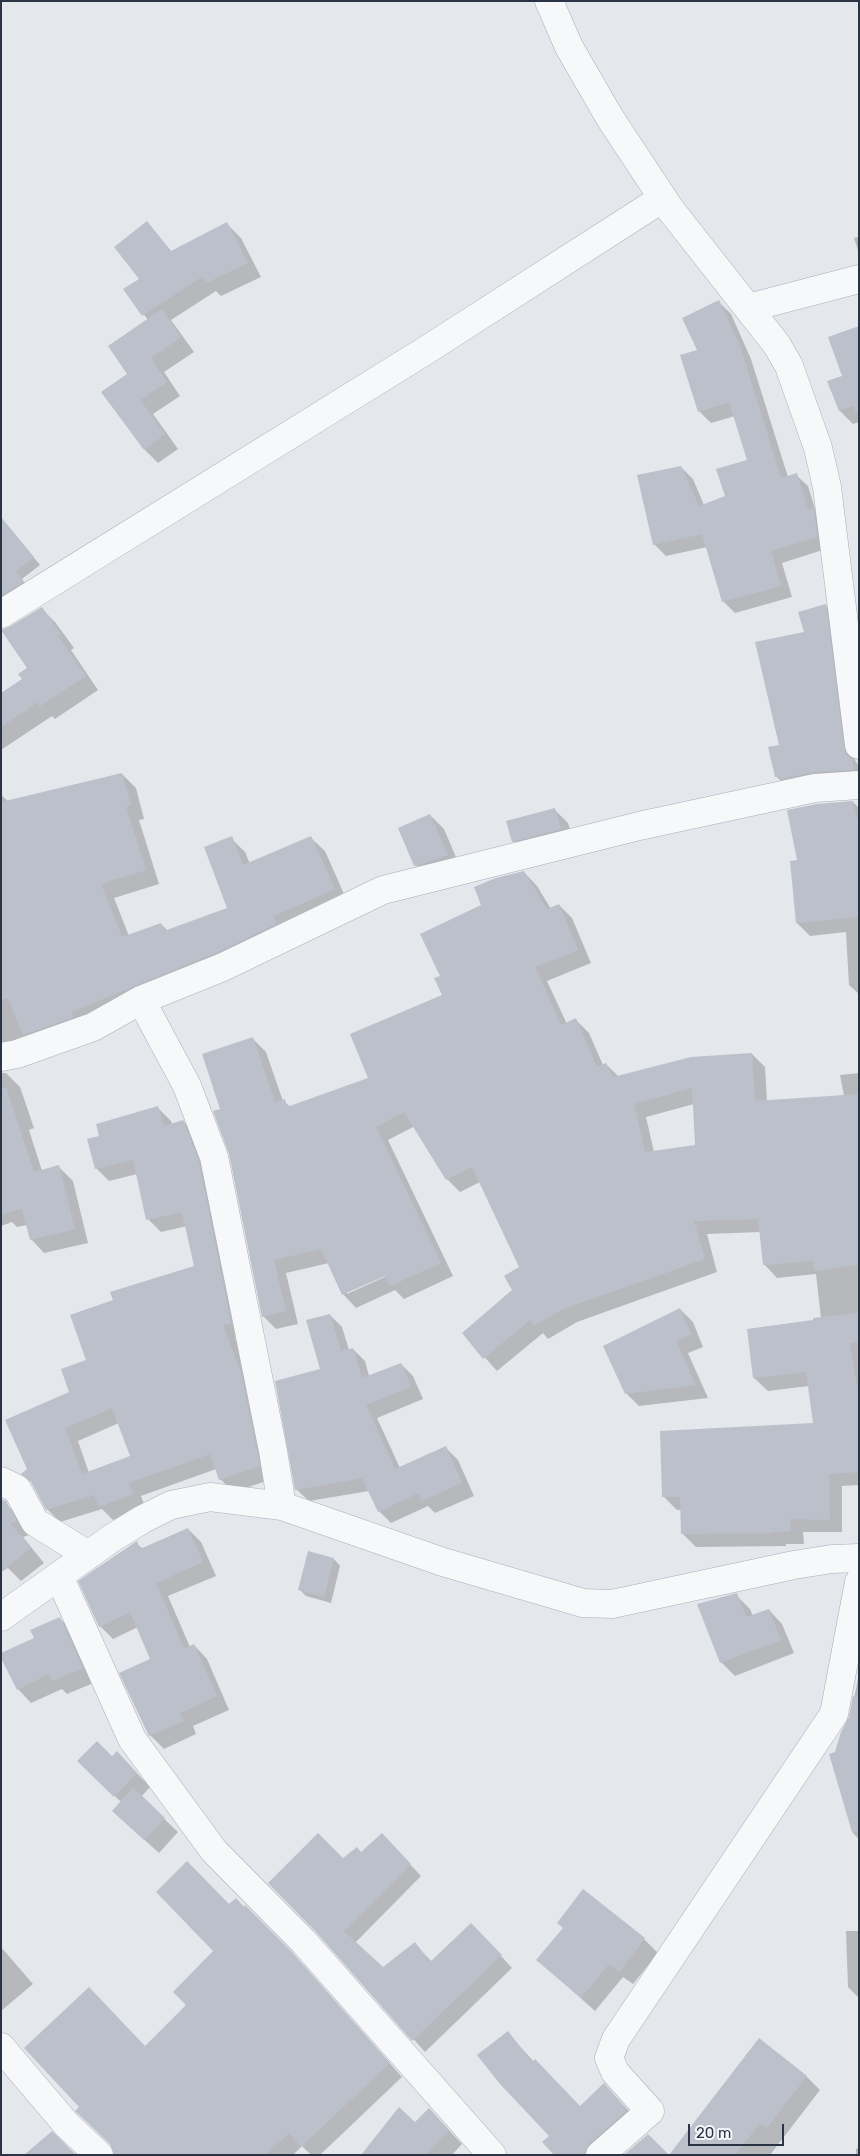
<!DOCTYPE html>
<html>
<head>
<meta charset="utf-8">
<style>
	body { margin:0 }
	#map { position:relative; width:860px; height:2156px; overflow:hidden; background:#e4e7ec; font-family:Rubik,sans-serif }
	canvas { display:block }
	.frame { position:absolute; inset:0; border:2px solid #2b3445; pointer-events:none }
	.scale { position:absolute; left:688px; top:2124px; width:96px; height:22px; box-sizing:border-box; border:2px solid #2b3445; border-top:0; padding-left:6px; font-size:15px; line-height:18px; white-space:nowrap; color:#2b3445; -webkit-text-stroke:4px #f4f6f9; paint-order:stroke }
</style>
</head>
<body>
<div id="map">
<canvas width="860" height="2156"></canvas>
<div class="frame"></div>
<div class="scale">20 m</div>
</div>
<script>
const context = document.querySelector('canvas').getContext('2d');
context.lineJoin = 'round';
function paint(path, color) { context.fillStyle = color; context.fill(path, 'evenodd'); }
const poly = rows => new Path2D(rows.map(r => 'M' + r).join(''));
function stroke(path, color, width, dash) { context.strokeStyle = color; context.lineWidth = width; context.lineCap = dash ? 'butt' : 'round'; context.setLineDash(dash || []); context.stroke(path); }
const shadow = poly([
	[146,223,172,252,227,224,241,238,261,277,221,296,216,291,171,320,194,352,164,372,180,396,153,414,178,449,158,463,145,450,103,393,129,375,148,320,125,289,140,279],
	[859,237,859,253,854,238],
	[719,302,731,314,751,359,788,477,796,475,808,486,816,512,825,521,829,548,782,563,792,597,735,613,723,601,707,547,666,556,654,544,681,467,693,479,704,505,726,496,749,461,735,416,711,423,699,411,698,351],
	[859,327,859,422,853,424,840,411,829,382,844,376],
	[17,537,40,565,22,579,29,589,1,607,1,538],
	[825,605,838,617,855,760,859,767,859,782,789,789,776,776,780,746,806,632],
	[42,609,55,622,74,648,71,650,98,690,55,719,52,716,1,750,1,694,23,679,29,669],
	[122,774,136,788,144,819,139,820,159,884,114,898,129,936,161,924,168,931,229,908,231,838,245,852,250,864,311,838,325,851,348,903,1,1064,1,795,8,801],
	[853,802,859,808,859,994,849,985,846,932,810,936,797,923,799,861],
	[554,809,568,823,574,843,527,855,513,841],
	[430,815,444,829,461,869,429,879,416,865],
	[524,872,537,886,551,909,559,905,572,918,591,963,547,981,567,1024,576,1020,589,1033,603,1065,606,1064,619,1077,752,1054,765,1067,767,1101,844,1096,840,1075,859,1073,859,1485,842,1486,842,1532,803,1532,804,1544,786,1544,786,1546,696,1547,683,1534,682,1510,677,1510,664,1497,815,1424,809,1386,768,1391,754,1378,748,1330,815,1322,821,1318,816,1274,777,1278,764,1264,761,1232,707,1234,717,1272,577,1322,548,1339,543,1333,497,1371,463,1333,514,1291,520,1267,480,1182,460,1192,447,1179,415,1126,388,1140,453,1276,404,1299,395,1290,356,1308,343,1294,329,1263,286,1273,298,1324,276,1329,263,1316,221,1110,253,1039,266,1052,283,1101,291,1107,369,1079,443,996,441,976,483,906],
	[694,1104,696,1146,654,1152,646,1117],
	[390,1272,391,1274,347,1294,347,1291],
	[1,1073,6,1073,20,1087,34,1128,29,1130,42,1171,59,1167,73,1181,88,1243,44,1253,31,1239,27,1225,17,1227,12,1222,1,1226],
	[158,1108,171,1121,172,1124,183,1121,196,1134,244,1336,235,1338,254,1387,272,1479,234,1492,220,1479,216,1469,141,1496,145,1507,113,1520,102,1509,60,1522,47,1509,28,1469,71,1393,115,1301,195,1266,187,1226,161,1232,148,1219,137,1174,109,1181,96,1168,101,1136],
	[119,1423,131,1456,89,1473,78,1441],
	[680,1309,693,1322,703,1347,688,1353,708,1398,639,1406,626,1393],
	[330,1315,342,1327,349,1350,353,1349,365,1361,369,1376,401,1364,413,1376,423,1399,377,1418,400,1468,446,1448,458,1460,474,1496,435,1513,428,1506,391,1523,379,1511,369,1491,309,1501,296,1489,322,1370],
	[1,1500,19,1516,29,1535,23,1537,44,1563,21,1581,8,1568,1,1572],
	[188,1529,201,1542,216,1576,168,1596,190,1647,194,1645,207,1659,229,1710,193,1726,196,1734,164,1749,150,1735,121,1673,152,1659,138,1627,113,1639,100,1626,136,1543,143,1549],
	[334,1559,340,1566,331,1603,306,1596,299,1589],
	[736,1595,750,1609,753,1616,769,1610,782,1624,794,1653,735,1676,721,1662],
	[60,1619,74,1632,96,1682,67,1694,62,1689,31,1703,18,1689,35,1639],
	[859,1674,859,1839,853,1833,830,1755,836,1753,850,1718],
	[112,1758,131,1767,150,1787,141,1797,178,1832,159,1853,127,1824,121,1802,79,1761],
	[393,1846,421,1876,355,1943,383,1969,415,1944,432,1962,483,1936,512,1968,425,2052,316,1930,343,1860],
	[229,1906,305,1967,402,2077,320,2155,311,2155,302,2146,293,2155,121,2155,79,2113,188,2005,215,1951],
	[846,1931,859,1931,859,1998,848,1987],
	[644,1939,658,1953,633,1984,623,1977,595,2011,538,1960],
	[1,1947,33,1984,1,2011],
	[508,2033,534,2062,580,2107,617,2098,638,2121,605,2155,556,2155,551,2136],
	[759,2040,807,2077,820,2090,770,2155,670,2155],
	[429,2109,462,2144,452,2155,362,2155,415,2124],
	[859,2148,859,2155,856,2155,856,2149]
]);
const building = poly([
	[147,221,171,251,227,222,248,263,206,283,203,276,142,316,123,289,139,279,114,247],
	[719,300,740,346,781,478,797,473,808,510,814,508,817,537,771,551,781,586,722,602,702,534,653,545,637,475,681,466,699,506,725,496,716,469,747,460,729,402,698,412,680,355,697,350,682,318],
	[162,309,181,337,151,358,167,382,140,400,165,434,144,450,101,392,127,374,108,346],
	[859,326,859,411,856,412,854,406,839,411,827,381,842,376,828,337],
	[1,517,34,557,16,571,24,582,1,595],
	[826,604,844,747,846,754,852,759,854,770,814,772,781,779,780,776,775,777,768,747,779,745,755,642,804,632,798,612],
	[42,607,61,634,58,636,86,676,40,706,38,702,1,727,1,693,22,679,18,674,27,668,1,630,9,627],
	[122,773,131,805,126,807,146,870,101,884,122,937,161,923,164,931,227,908,204,847,232,836,243,865,311,836,335,889,274,916,276,924,218,952,71,1012,74,1017,23,1035,8,998,1,1000,1,802],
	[853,801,859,827,859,917,796,923,790,861,797,860,787,810,817,804],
	[555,808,561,829,512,842,506,821],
	[430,814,448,855,414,866,398,828],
	[524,871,547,909,559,904,578,950,535,967,561,1025,576,1018,597,1067,606,1063,613,1077,691,1057,752,1053,755,1101,859,1094,859,1265,814,1271,813,1261,763,1265,758,1219,694,1221,705,1259,563,1309,534,1326,530,1320,483,1359,462,1333,512,1290,504,1276,519,1267,472,1167,446,1180,404,1112,376,1127,441,1263,390,1286,385,1276,342,1295,321,1249,274,1260,286,1311,262,1317,229,1154,213,1111,220,1109,202,1054,253,1037,275,1102,285,1099,287,1107,368,1078,350,1034,442,995,434,978,440,976,420,934,481,905,474,887,496,878],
	[692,1088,695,1145,645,1152,634,1104],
	[6,1087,34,1172,59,1165,75,1229,30,1240,22,1209,1,1214,1,1088],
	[158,1106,164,1126,183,1120,199,1161,231,1323,223,1325,241,1373,260,1466,219,1480,210,1454,128,1483,133,1494,99,1507,94,1495,46,1510,31,1482,21,1474,27,1469,5,1420,69,1392,61,1369,86,1360,70,1315,113,1300,110,1292,194,1266,182,1212,146,1220,133,1160,95,1169,87,1139,99,1136,96,1124],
	[112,1408,130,1456,82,1474,65,1428],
	[680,1308,691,1334,676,1341,696,1385,625,1394,603,1346],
	[859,1313,859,1342,850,1343,859,1399,859,1472,829,1474,830,1520,790,1519,791,1531,773,1532,773,1533,681,1534,680,1497,662,1497,660,1431,813,1423,806,1372,753,1378,747,1329,813,1320,813,1318],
	[330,1314,341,1351,353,1348,362,1378,401,1363,411,1387,366,1405,395,1469,446,1446,462,1483,422,1501,418,1493,378,1512,362,1478,295,1490,275,1381,320,1369,306,1320],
	[1,1499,6,1501,17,1521,10,1523,31,1548,1,1572],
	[188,1528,203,1562,156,1583,184,1649,194,1644,217,1696,180,1713,184,1721,149,1736,119,1673,150,1659,130,1612,99,1627,78,1581,137,1541,140,1549],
	[308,1551,334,1558,324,1597,298,1590],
	[737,1593,746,1617,769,1609,781,1640,720,1663,697,1604],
	[60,1617,83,1668,52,1681,49,1674,17,1690,1,1658,1,1653,34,1638,30,1630],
	[853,1696,859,1697,859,1831,852,1832,829,1754,835,1752,841,1732,849,1717],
	[97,1741,112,1756,117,1751,137,1773,114,1797,77,1761],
	[133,1787,165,1818,144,1840,112,1811],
	[318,1833,343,1858,357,1847,361,1852,382,1833,411,1864,344,1931,383,1967,415,1942,430,1962,471,1923,502,1955,412,2041,315,1931,268,1883],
	[187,1861,229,1904,236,1898,244,1907,245,1905,292,1952,390,2063,301,2147,289,2133,265,2155,114,2155,110,2144,75,2111,79,2107,24,2048,89,1987,145,2046,186,2005,173,1992,213,1951,156,1892],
	[583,1889,645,1938,619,1972,609,1964,581,1998,536,1960,563,1928,557,1923],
	[508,2031,532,2062,535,2059,580,2106,604,2083,625,2107,624,2109,626,2111,589,2144,585,2155,554,2155,542,2142,549,2136,500,2084,477,2055],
	[759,2038,807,2076,767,2128,760,2123,735,2155,624,2155,648,2134,669,2155],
	[399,2107,415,2122,429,2108,449,2130,425,2155,361,2155],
	[52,2131,76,2155,24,2155]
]);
const minor = poly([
	[549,1,569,47,610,118,670,209,777,345,789,366,818,448,827,487,859,745],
	[748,308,859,279],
	[1,614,428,349,663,198],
	[141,1000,187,1086,214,1157,273,1451,282,1506],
	[1,1057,17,1054,93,1027,141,1000,223,967,383,890,639,826,815,788,859,785],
	[1,1481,17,1489,35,1522,88,1555],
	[59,1576,132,1739,214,1851,303,1941,492,2155],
	[1,1617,112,1538,143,1519,171,1505,210,1497,282,1506,443,1562,583,1603,612,1604,794,1565,832,1559,859,1558],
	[1,2047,67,2125,99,2155],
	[600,2155,650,2111,615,2072,609,2058,616,2039,834,1714,859,1582]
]);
paint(shadow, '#0003');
paint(building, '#bbc0ca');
stroke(minor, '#a9aeb7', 29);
stroke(minor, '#f7f8fa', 28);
</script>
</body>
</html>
